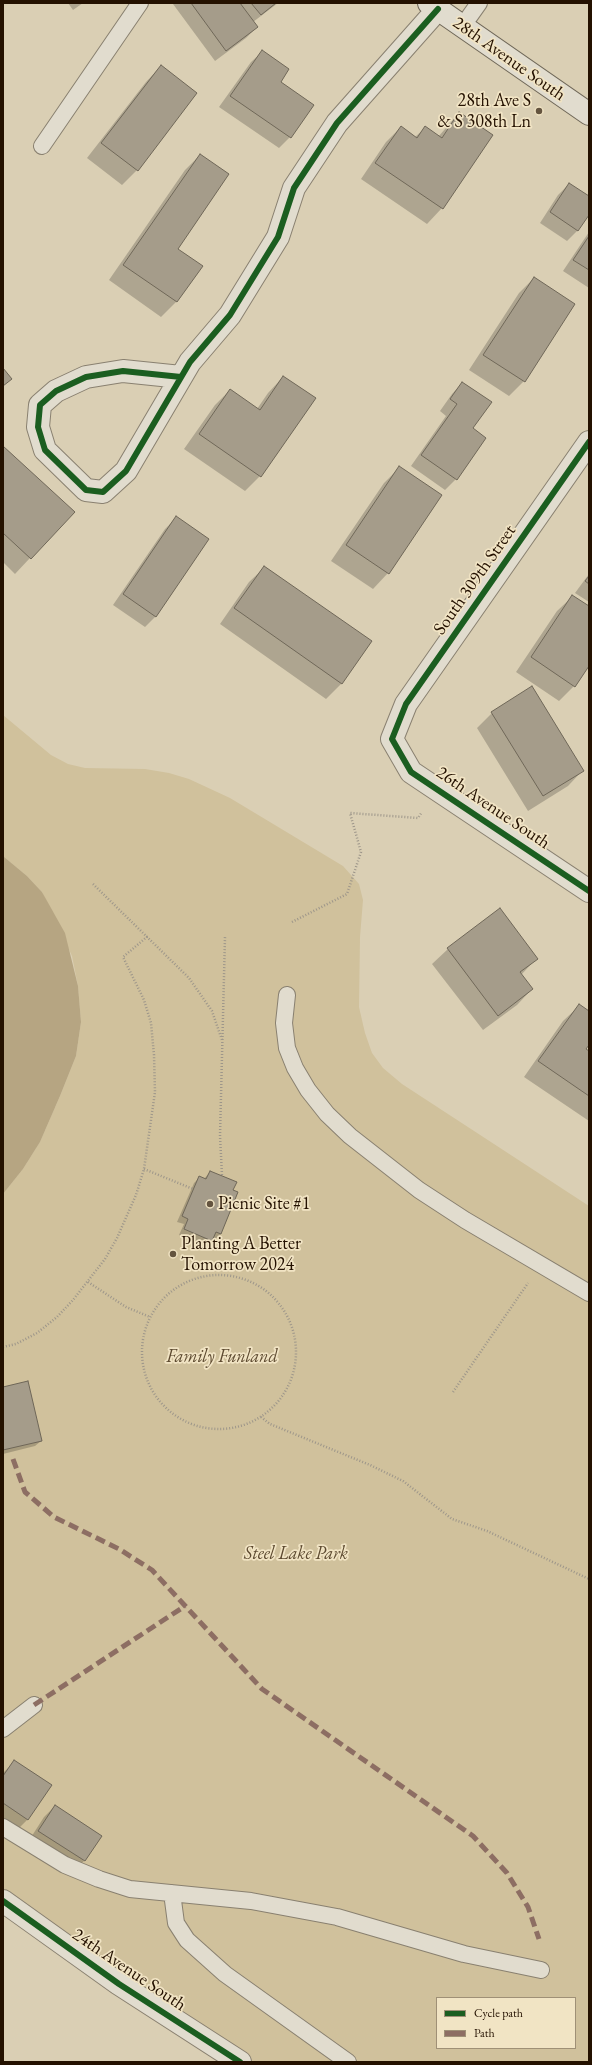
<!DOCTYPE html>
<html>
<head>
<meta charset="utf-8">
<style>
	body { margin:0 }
	#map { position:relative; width:592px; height:2065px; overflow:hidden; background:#dacfb4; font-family:"EB Garamond",serif }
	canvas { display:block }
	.frame { position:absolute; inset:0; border:4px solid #241100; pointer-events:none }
	.legend { position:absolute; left:436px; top:1997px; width:140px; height:52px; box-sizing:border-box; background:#f1e4c4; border:1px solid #9f9076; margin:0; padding:5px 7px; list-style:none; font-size:12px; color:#241100 }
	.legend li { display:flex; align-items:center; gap:8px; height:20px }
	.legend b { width:20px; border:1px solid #9f9076 }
</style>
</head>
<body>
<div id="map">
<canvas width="592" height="2065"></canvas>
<div class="frame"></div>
<ul class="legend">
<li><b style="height:5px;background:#1b5e20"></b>Cycle path</li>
<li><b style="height:5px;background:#8d6e63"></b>Path</li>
</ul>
</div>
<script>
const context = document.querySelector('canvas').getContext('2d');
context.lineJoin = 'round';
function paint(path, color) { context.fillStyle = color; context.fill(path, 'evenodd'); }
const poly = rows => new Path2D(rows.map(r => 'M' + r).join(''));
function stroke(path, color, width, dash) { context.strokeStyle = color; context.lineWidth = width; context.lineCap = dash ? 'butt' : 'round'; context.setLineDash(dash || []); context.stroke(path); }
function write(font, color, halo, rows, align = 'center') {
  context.font = font + ' "EB Garamond",serif'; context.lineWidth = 3.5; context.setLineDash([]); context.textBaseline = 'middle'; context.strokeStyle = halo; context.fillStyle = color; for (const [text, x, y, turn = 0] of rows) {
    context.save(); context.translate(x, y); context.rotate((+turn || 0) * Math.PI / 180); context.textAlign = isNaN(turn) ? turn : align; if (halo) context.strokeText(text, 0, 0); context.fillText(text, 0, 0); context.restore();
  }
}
const green = poly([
	[3,715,51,755,68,764,85,768,145,769,169,773,189,779,230,798,343,866,359,884,363,900,360,937,359,1007,365,1033,372,1053,383,1068,402,1084,589,1206,589,2062,240,2062,3,1901,3,1194,23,1169,40,1142,60,1096,76,1056,81,1022,78,986,72,956,42,892,27,876,3,856],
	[437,1998,575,1998,575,2048,437,2048]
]);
const water = poly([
	[3,856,27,876,42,892,65,933,78,986,81,1022,76,1056,60,1096,40,1142,23,1169,3,1194]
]);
const shadow = poly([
	[68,3,83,3,73,10],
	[174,3,278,3,253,22,257,27,246,38,215,61,173,4],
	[262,52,280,82,313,105,290,137,279,148,219,107,251,62],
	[161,66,137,170,122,185,87,158,146,82],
	[459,113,491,135,442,208,427,224,361,179,386,142,401,127,415,137,425,128,438,137],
	[200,155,177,249,177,301,161,317,109,280,185,170],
	[569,184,589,197,589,213,578,230,567,241,540,223,558,195],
	[589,232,589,288,563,271],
	[534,278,524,381,509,396,469,370,519,293],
	[283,377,260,476,245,491,184,449,215,405,230,390,257,409,268,393],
	[462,383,456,479,445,490,411,466,446,416,440,411,452,394],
	[3,447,73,512,15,574,3,562],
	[399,468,440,496,388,573,373,589,331,561,384,483],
	[176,518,156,616,145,627,113,605,165,529],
	[265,567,371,642,341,684,326,699,220,624,249,582],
	[589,574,589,602,575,593],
	[573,596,589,607,589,665,574,686,559,701,516,672,557,611],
	[492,713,583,770,568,786,528,811,477,728],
	[499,910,536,959,521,975,532,989,517,1005,483,1030,432,964,448,949],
	[579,1006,589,1013,589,1043,585,1049,589,1052,589,1121,524,1077,563,1021],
	[210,1172,237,1193,221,1234,215,1239,212,1238,206,1245,179,1235,184,1224,177,1222,194,1183,199,1178,204,1179],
	[3,1388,41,1441,35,1446,3,1454],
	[15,1761,51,1785,27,1820,17,1830,3,1821,3,1773],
	[55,1806,84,1861,73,1871,28,1842,44,1817]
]);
const building = poly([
	[191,3,240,3,258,27,226,51,191,3],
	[251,3,276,3,261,15,251,3],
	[262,50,289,69,281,82,314,105,291,138,230,96,262,50],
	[161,65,197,93,138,171,101,143,161,65],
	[459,112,493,135,443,209,375,163,401,126,417,138,425,126,442,138,459,112],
	[200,154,229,174,178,249,203,266,177,302,123,265,200,154],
	[569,183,589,196,589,215,578,231,550,212,569,183],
	[589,236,589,270,573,260,589,236],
	[534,277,575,304,525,382,483,355,534,277],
	[3,368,12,379,3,386,3,368],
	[283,376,316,398,261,477,199,434,230,389,260,410,283,376],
	[462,382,492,402,473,428,486,438,457,480,421,455,457,404,450,399,462,382],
	[3,446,75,512,31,559,3,533,3,446],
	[399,466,442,495,389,574,346,545,399,466],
	[176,516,209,539,156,617,123,594,176,516],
	[264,566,372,641,342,684,234,608,264,566],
	[589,576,589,584,585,581,589,576],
	[572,595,589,606,589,666,575,687,531,657,572,595],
	[532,686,584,771,543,796,491,712,532,686],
	[500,908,538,959,520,972,533,989,498,1016,447,948,500,908],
	[579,1004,589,1011,589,1045,586,1049,589,1051,589,1096,538,1061,579,1004],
	[210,1171,237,1182,233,1190,238,1192,221,1234,216,1232,212,1241,184,1229,188,1219,182,1216,199,1176,206,1179,210,1171],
	[28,1381,42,1441,3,1450,3,1387,28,1381],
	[14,1760,52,1785,28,1820,3,1803,3,1776,14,1760],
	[55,1805,102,1836,85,1861,38,1831,55,1805]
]);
const path = poly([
	[93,884,189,978,212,1011,222,1040],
	[292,922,347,894,361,852,350,813,418,818,422,812],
	[144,1169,193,1189],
	[222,1175,220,1136,225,937],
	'142 1352a77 77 0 1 1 154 0a77 77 0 1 1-154 0Z',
	[88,1282,126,1307,150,1317],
	[3,1347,16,1344,37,1333,57,1317,73,1300,105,1259,117,1238,136,1195,144,1169,155,1092,154,1055,151,1023,144,1000,123,957,148,936],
	[453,1392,528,1283],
	[261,1417,270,1424,370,1465,403,1481,452,1519,487,1531,589,1579]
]);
const lane = poly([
	[462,27,479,3],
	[42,146,140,3],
	[287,995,284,1023,287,1048,295,1068,308,1090,327,1114,350,1136,419,1190,465,1220,589,1293],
	[3,1729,34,1705],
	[3,1827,65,1865,99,1879,130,1889,251,1901,337,1917,464,1954,541,1970],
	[172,1893,176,1923,187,1940,225,1974,348,2062]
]);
const street = poly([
	[181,377,123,371,86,377,56,391,40,405,38,427,45,450,86,490,103,492,126,471,190,362,230,315,278,237,294,188,337,123,438,9],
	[589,442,406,704,392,739,411,772,589,891],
	[3,1901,119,1984,240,2062]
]);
const secondary = poly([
	[429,3,589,114]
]);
const quiet = poly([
	[13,1459,25,1492,54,1517,119,1549,152,1570,262,1689,473,1836,507,1873,528,1907,539,1939],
	[34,1705,185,1606]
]);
const cycleway = poly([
	[181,377,123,371,86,377,56,391,40,405,38,427,45,450,86,490,103,492,126,471,190,362,230,315,278,237,294,188,337,123,438,9],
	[589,442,406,704,392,739,411,772,589,891],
	[3,1901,119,1984,240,2062]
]);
const markers = [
	[539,111,4,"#64543f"],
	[210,1204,4,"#64543f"],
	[173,1254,4,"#64543f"]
];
const streetNames = [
	["28th Avenue South",509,59,35],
	["South 309th Street",475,580,-55],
	["26th Avenue South",493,808,34],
	["24th Avenue South",129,1970,34]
];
const poiNames = [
	["28th Ave S",531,101,"right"],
	["& S 308th Ln",531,122,"right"],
	["Picnic Site #1",218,1204],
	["Planting A Better",181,1244],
	["Tomorrow 2024",181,1265]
];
const parkNames = [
	["Family Funland",222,1357],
	["Steel Lake Park",296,1554]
];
paint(green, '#d0c19c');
paint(water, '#b6a582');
paint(shadow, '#0003');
paint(building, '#a59c8a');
stroke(building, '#6f6758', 1);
stroke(lane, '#898070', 18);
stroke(street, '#898070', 24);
stroke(secondary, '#6f6758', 24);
stroke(path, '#9d968a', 2.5, [1, 2]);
stroke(lane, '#e1dcce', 16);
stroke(street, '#e1dcce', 22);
stroke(secondary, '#e1dcce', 22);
stroke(quiet, '#8d6e63', 5, [10, 5]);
stroke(cycleway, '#1b5e20', 6);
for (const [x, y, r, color] of markers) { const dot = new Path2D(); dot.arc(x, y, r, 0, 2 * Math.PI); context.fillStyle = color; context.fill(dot); stroke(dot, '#f1e4c4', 1.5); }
write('18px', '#241100', '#f1e4c4', streetNames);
write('18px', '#241100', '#f1e4c4', poiNames, 'left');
write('italic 18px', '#5d4a30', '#f1e4c4', parkNames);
</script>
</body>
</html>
